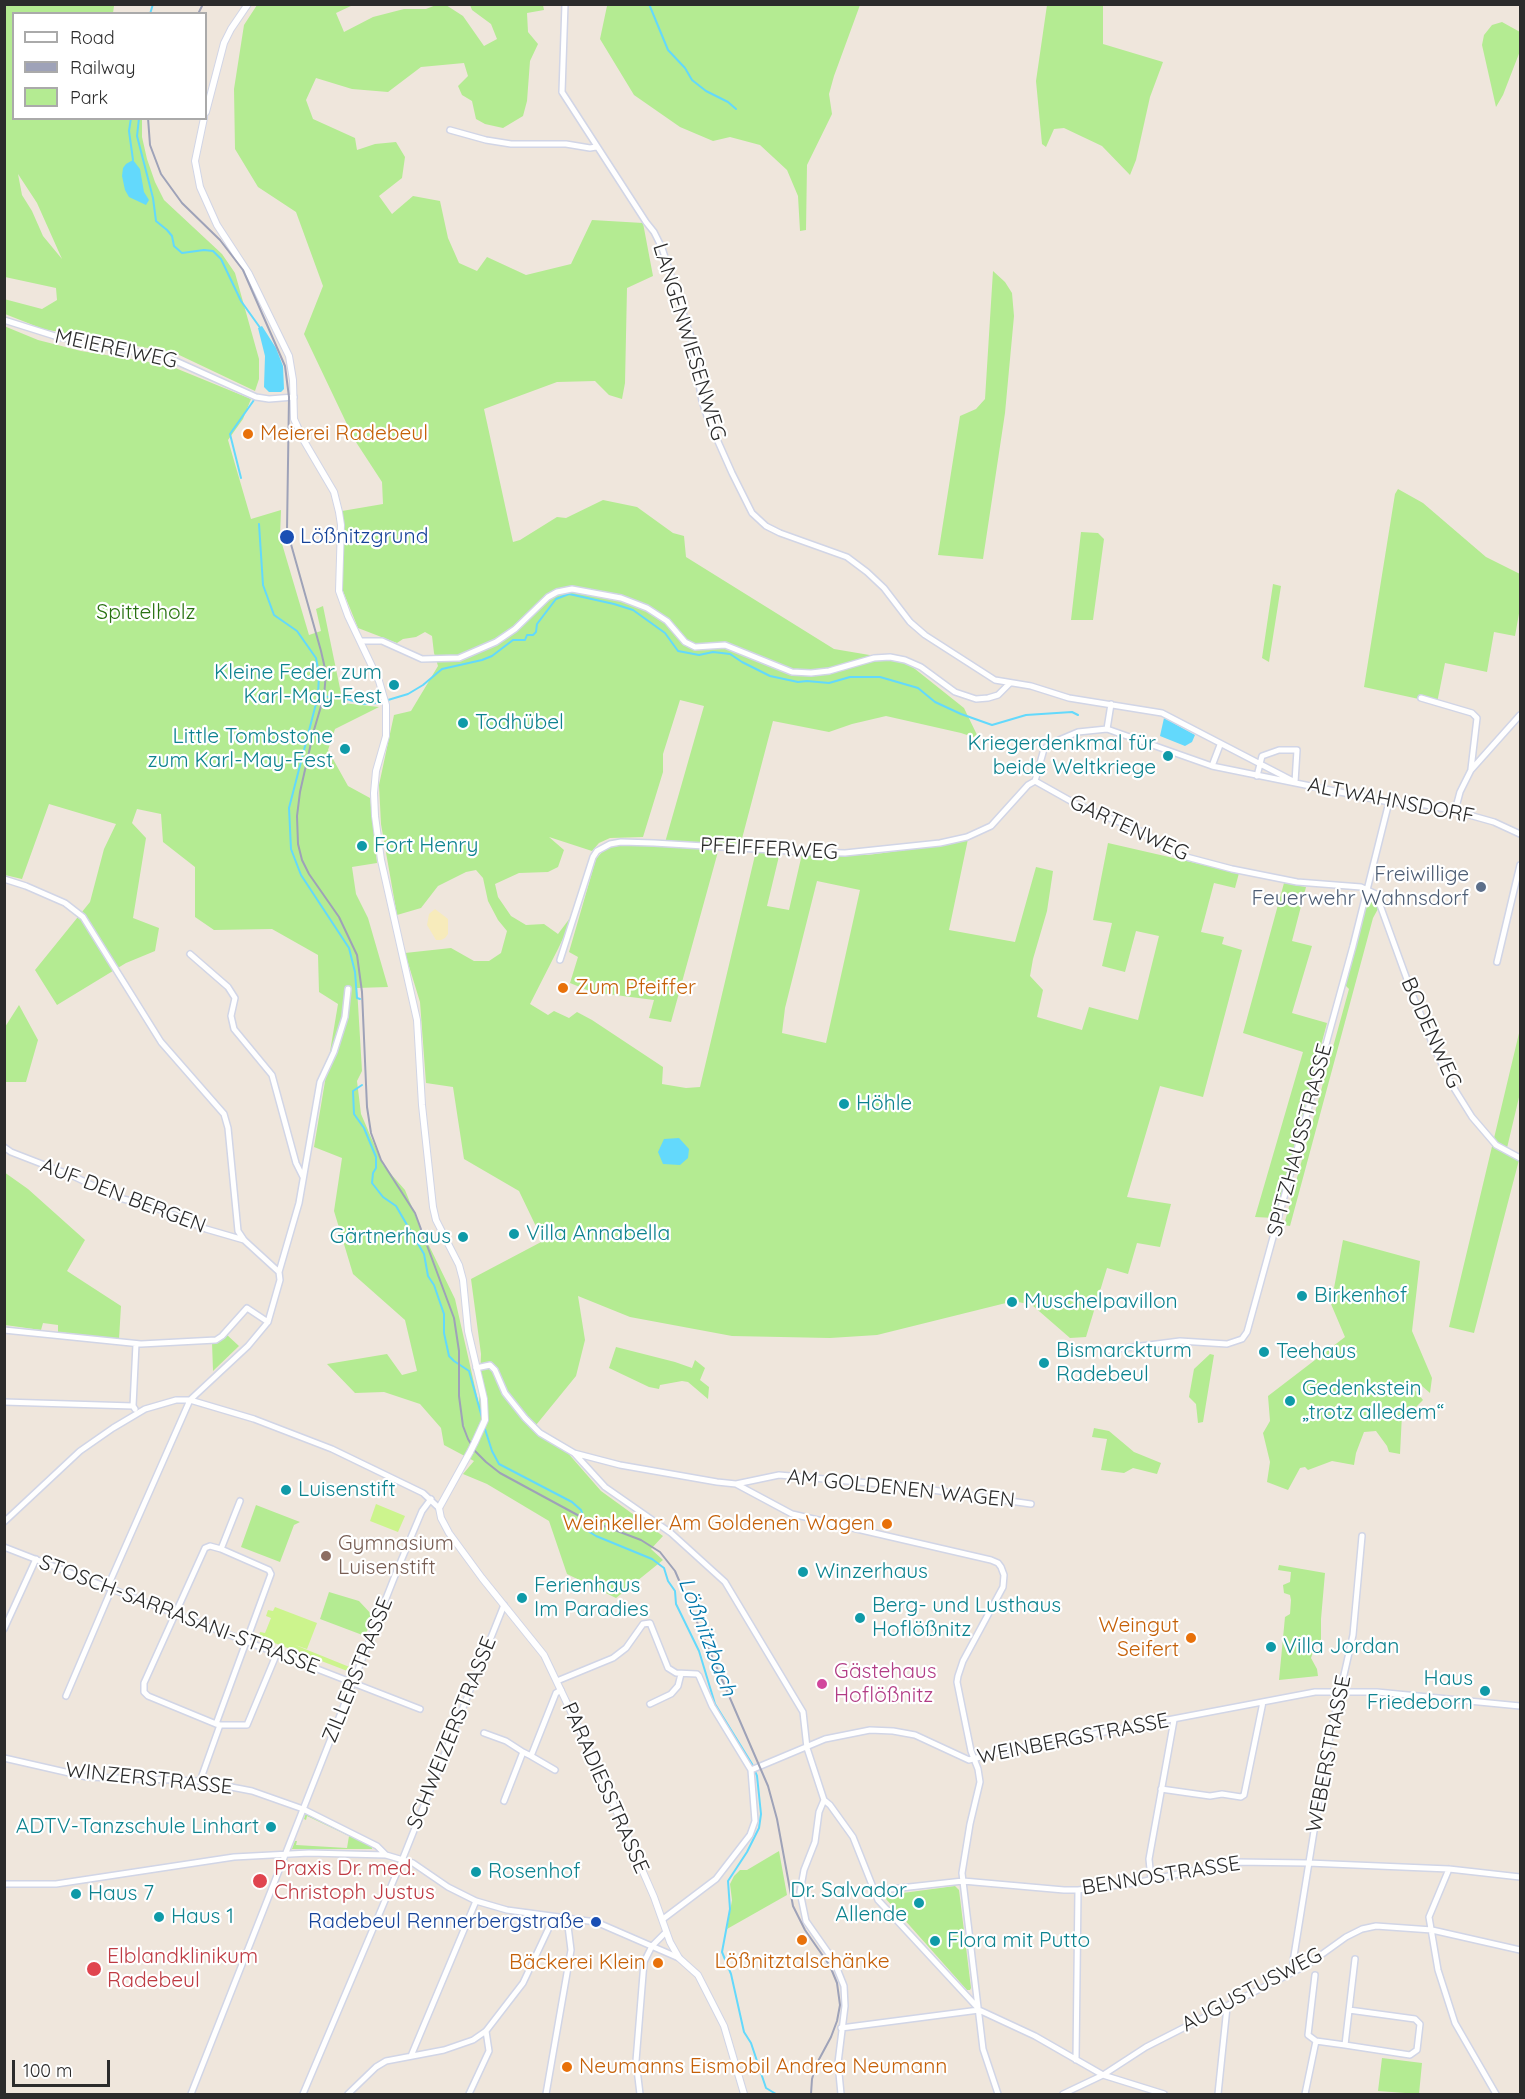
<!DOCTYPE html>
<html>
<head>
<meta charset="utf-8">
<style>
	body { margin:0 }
	#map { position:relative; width:1525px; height:2099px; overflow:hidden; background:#efe6dc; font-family:Quicksand,sans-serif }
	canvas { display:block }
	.frame { position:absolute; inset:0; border:6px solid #2b2b2b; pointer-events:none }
	.legend { position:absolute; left:12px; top:12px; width:195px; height:108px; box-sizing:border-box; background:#fff; border:2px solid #aaa; margin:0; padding:8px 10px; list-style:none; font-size:18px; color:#2b2b2b }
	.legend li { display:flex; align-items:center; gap:12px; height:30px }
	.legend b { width:30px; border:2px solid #aaa }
	.scale { position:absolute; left:12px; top:2060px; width:98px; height:27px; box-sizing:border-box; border:3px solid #2b2b2b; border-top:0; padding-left:8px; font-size:18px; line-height:21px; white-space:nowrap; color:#2b2b2b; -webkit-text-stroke:4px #fff; paint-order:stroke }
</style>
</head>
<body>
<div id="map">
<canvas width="1525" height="2099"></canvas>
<div class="frame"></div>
<ul class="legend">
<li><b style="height:8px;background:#fff"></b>Road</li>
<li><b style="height:8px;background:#9ea2b8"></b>Railway</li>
<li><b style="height:16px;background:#b4eb92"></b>Park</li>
</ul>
<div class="scale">100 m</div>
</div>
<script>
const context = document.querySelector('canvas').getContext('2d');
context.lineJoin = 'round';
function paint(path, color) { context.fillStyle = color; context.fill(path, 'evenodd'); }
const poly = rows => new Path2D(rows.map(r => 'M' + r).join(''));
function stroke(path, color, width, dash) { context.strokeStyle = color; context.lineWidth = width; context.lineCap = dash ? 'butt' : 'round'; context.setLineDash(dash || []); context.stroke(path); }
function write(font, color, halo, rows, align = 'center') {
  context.font = font + ' Quicksand,sans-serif'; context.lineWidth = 4.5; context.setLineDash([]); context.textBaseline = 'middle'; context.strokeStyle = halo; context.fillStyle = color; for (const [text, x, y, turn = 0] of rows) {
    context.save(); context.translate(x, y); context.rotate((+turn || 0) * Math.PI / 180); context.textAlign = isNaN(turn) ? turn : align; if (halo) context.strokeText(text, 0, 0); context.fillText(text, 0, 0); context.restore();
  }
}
const green = poly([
	[5,5,130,5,114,6,113,13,14,14,14,118,142,119,142,137,147,159,155,182,164,200,222,254,235,273,259,359,259,379,255,391,175,353,43,329,5,314,4,299,42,309,57,300,56,288,5,277],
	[18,174,37,203,62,259,43,236,32,211,22,195],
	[257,5,353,5,336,13,344,32,373,17,404,9,426,9,436,5,446,5,463,16,484,46,497,39,491,24,472,10,470,5,543,5,544,10,527,13,528,32,538,44,530,61,527,101,523,116,503,128,485,124,476,119,472,101,462,95,458,86,468,76,464,63,421,67,388,92,352,89,316,78,306,100,313,119,355,138,357,150,375,144,396,142,405,157,402,178,379,196,392,214,413,196,440,201,448,238,459,263,477,271,487,257,526,275,571,264,592,220,643,223,653,276,627,288,625,383,622,399,609,395,595,381,557,382,484,409,513,542,520,540,557,517,566,518,603,500,637,507,673,533,684,536,686,557,834,649,905,661,964,708,979,739,961,733,886,716,852,724,829,732,773,721,739,850,719,848,671,1022,649,1018,654,1000,592,992,570,983,578,957,569,952,596,859,603,851,616,845,664,846,704,706,680,700,663,754,663,772,643,837,610,838,599,843,592,851,549,837,564,850,558,867,548,872,519,873,495,884,498,897,511,916,526,925,544,924,558,934,570,918,567,930,558,949,530,1004,548,1015,554,1011,569,1018,577,1012,592,1020,663,1067,662,1084,686,1088,700,1087,756,851,780,852,767,906,789,910,802,854,868,855,950,844,968,839,949,930,1015,942,1036,867,1053,871,1047,911,1033,959,1030,976,1043,990,1037,1017,1082,1030,1089,1007,1138,1020,1159,936,1136,931,1125,972,1102,966,1112,923,1093,920,1108,843,1239,873,1235,888,1214,883,1201,932,1224,937,1222,944,1242,950,1203,1097,1160,1086,1127,1197,1171,1204,1160,1247,1137,1243,1128,1274,1107,1268,1086,1337,1070,1338,1032,1305,1014,1301,877,1335,830,1338,732,1336,630,1317,578,1296,585,1340,576,1376,532,1430,567,1452,601,1491,663,1536,651,1549,663,1560,616,1598,567,1574,549,1521,487,1484,463,1474,474,1461,444,1445,441,1428,420,1404,384,1392,355,1393,327,1364,387,1354,402,1375,417,1371,405,1320,353,1274,334,1211,342,1158,314,1147,338,1004,319,992,318,955,272,929,214,930,195,917,195,867,163,842,161,814,137,809,132,823,146,838,133,918,159,928,155,951,126,963,57,1005,35,970,90,902,104,849,116,824,49,804,22,879,5,875,4,326,38,340,81,351,168,365,251,399,243,419,228,440,251,519,281,510,280,537,309,635,321,631,316,609,323,606,343,703,379,707,335,729,328,750,348,786,370,798,377,863,352,867,356,894,368,918,388,987,357,988,362,1071,357,1081,361,1114,383,1165,405,1190,420,1227,455,1299,479,1405,481,1354,471,1279,543,1241,519,1191,464,1159,453,1087,426,1083,420,1002,405,953,451,948,474,961,489,961,501,953,507,931,498,920,488,901,483,878,476,870,466,872,438,886,421,908,397,915,381,824,379,785,394,715,411,711,438,666,434,653,432,636,425,632,416,637,403,639,397,643,358,628,343,591,342,511,383,504,382,482,354,439,304,334,323,286,296,212,258,187,235,149,234,89,244,25],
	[817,881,860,890,826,1043,782,1033,785,1008],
	[606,5,860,5,834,76,829,94,832,114,807,165,806,230,800,231,798,196,787,170,760,145,730,137,713,141,680,127,634,95,600,39,607,6],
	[1047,5,1103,5,1103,44,1163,62,1150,97,1136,160,1130,175,1102,146,1064,128,1054,129,1046,147,1042,144,1036,81],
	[1502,22,1520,32,1520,51,1503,95,1496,107,1482,45,1484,35,1492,25],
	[993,271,1005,282,1012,293,1014,316,1005,413,983,559,938,555,960,416,976,409,985,399],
	[1398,489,1423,503,1486,557,1520,574,1520,608,1515,636,1494,632,1487,672,1445,663,1437,703,1364,687,1395,494],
	[1081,532,1098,533,1104,539,1093,620,1071,620],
	[1273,584,1281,586,1269,662,1262,658],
	[1284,883,1306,887,1292,941,1312,946,1292,1013,1327,1023,1275,1218,1255,1217,1303,1052,1243,1033],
	[1372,894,1379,907,1373,918,1290,1226,1284,1225,1349,989,1345,985,1369,896],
	[19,1005,38,1040,26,1082,5,1082,5,1027],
	[1520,1029,1520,1093,1507,1148,1520,1156,1474,1333,1449,1327],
	[4,1172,28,1189,85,1240,67,1271,121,1306,119,1339,58,1332,58,1325,43,1323,41,1330,5,1325],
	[1343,1240,1420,1261,1412,1331,1432,1378,1430,1393,1422,1386,1414,1389,1423,1400,1414,1409,1402,1414,1400,1454,1389,1452,1387,1446,1376,1431,1364,1432,1356,1453,1354,1465,1332,1461,1308,1470,1305,1467,1300,1468,1288,1490,1267,1482,1270,1462,1263,1433,1270,1421,1268,1396,1345,1337,1331,1304],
	[226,1334,239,1346,213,1371,212,1342,220,1341],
	[616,1347,675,1362,692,1368,695,1360,705,1368,700,1380,709,1387,708,1399,688,1382,682,1381,660,1385,659,1389,649,1387,609,1368],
	[1210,1354,1214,1355,1203,1422,1198,1423,1196,1404,1189,1397,1194,1369],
	[1094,1428,1109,1431,1134,1452,1161,1463,1157,1474,1133,1468,1124,1473,1101,1470,1107,1439,1092,1437],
	[256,1505,300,1522,294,1525,280,1562,241,1547],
	[1279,1565,1325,1573,1321,1619,1321,1640,1315,1646,1311,1658,1317,1669,1318,1676,1279,1680,1285,1617,1290,1614,1291,1600,1290,1595,1284,1593,1283,1585,1290,1582,1291,1572,1278,1570],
	[329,1592,359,1601,373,1616,365,1636,320,1619],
	[306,1813,354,1837,372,1847,372,1849,292,1849,295,1841,297,1841,296,1845,347,1848,349,1836,307,1816,306,1820,304,1819],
	[779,1851,787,1895,727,1929,732,1900,730,1884,734,1876,740,1870,747,1870],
	[955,1886,959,1890,971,1988,970,1990,967,1990,886,1899,888,1895],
	[1382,2058,1422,2063,1419,2094,1378,2091]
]);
const sand = poly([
	[435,909,448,919,448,934,445,938,441,940,436,940,427,925,429,914]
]);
const pitch = poly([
	[376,1504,405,1516,398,1532,370,1521],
	[275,1607,317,1623,307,1649,295,1645,352,1668,350,1672,259,1637,260,1632,265,1633,271,1618,266,1616,268,1610,273,1611]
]);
const water = poly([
	[133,160,140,169,144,192,149,200,146,205,129,197,125,190,122,176,123,168,126,164],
	[262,326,276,348,283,366,284,389,281,392,269,392,264,387,265,356,258,328],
	[1164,718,1195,735,1192,742,1185,746,1160,736],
	[679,1138,689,1149,688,1158,680,1165,663,1164,658,1152,664,1139]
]);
const stream = poly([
	[649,4,668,50,685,68,692,80,706,91,728,102,736,109],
	[150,14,153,4],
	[131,118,129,131,133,160],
	[139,118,137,136,153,198,156,221,167,230,172,236,174,246,182,253,204,250,213,251,221,259,241,301,261,329],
	[241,478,230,434,254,400],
	[259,524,263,585,274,615,297,631,316,658,319,674,318,696,289,808,291,849,301,875,349,948,355,972,357,998,360,999],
	[318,696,344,698,362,704,378,703,408,694,423,685,442,669,482,660,492,656,513,640,525,640,527,635,533,635,536,632,537,624,556,599,569,594,614,604,633,610,665,633,678,651,699,655,713,652,730,654,742,662,770,676,798,682,807,681,829,683,850,677,880,677,918,688,935,702,961,714,992,725,1026,715,1072,712,1078,715],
	[362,1085,353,1091,354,1114,364,1128,376,1157,376,1168,373,1173,372,1183,383,1197,396,1206,424,1254,428,1276,434,1285,444,1314,444,1333,449,1356,454,1361,469,1371,483,1421],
	[484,1426,492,1451,499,1464,572,1502,581,1510,588,1531,596,1536,652,1559,664,1568,668,1581,675,1591,676,1604,699,1651,715,1704,752,1764,757,1776,761,1814,759,1828,747,1852,728,1881,730,1909,722,1952,731,1974,744,2032,751,2043,766,2088,776,2094]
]);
const minor = poly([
	[565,4,562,92,646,222,654,232,662,248,691,337,702,401,708,419,732,473,752,513,766,526,780,533,847,557,867,572,884,588,910,622,925,635,995,680,1031,686,1069,698,1162,713,1295,782],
	[450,130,486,140,511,144,566,144,590,148,596,147],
	[4,320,58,337,169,358,256,397,269,399,294,397],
	[361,641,382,641,422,659,459,658,496,642,515,629,548,597,557,592,572,589,621,598,647,608,667,621,685,642,695,647,725,645,792,672,811,673,829,671,874,658,890,657,905,660,921,667,955,692,976,699,988,698,998,695,1010,683],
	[1421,698,1472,713,1477,718,1471,769],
	[1107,729,1111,704],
	[1212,766,1220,745],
	[1257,776,1262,756,1279,750,1297,750,1295,782],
	[1035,781,1076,804,1140,831,1179,855,1232,869,1297,882,1361,887,1376,894,1413,996,1435,1050,1452,1085,1472,1117,1496,1145,1520,1158],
	[1035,781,1044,749,1052,743,1078,732,1107,729,1212,766,1389,802,1421,804,1455,811,1494,822,1520,834],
	[1455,811,1460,792,1471,770,1520,715],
	[4,879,26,886,65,903,83,917,161,1042,224,1114,228,1128,238,1231,244,1240,279,1272],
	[190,954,228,987,235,998,231,1016,234,1029,272,1075,296,1163,303,1177],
	[560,960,593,857,597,851,610,844,621,842,654,843,805,852,845,853,940,843,967,837,991,826,1028,785,1035,781],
	[1497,962,1520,865],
	[4,1147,11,1152,73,1176,119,1198,152,1206,206,1229,244,1240],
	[4,1330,141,1344,216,1340,222,1336,247,1308,268,1322],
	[1102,1351,1180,1341,1227,1344,1242,1339,1247,1332,1353,946,1389,802],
	[476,1368,490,1365,495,1370,505,1393,525,1418,540,1433,574,1453,605,1487,671,1533,725,1582,803,1712,807,1748,824,1800,830,1805,853,1837,878,1900,978,2008],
	[190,1400,254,1419,332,1449,423,1493,439,1508],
	[4,1402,133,1406],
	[135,1409,133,1406,136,1344],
	[574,1453,620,1465,717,1482,736,1484,792,1514,991,1560,998,1563,1001,1567,1004,1575,1003,1587,963,1661,958,1676,957,1682,971,1751,978,1769,980,1782,970,1824,962,1873,983,2049,998,2094],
	[736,1484,779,1475,904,1486,1031,1504],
	[4,1522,80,1451,113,1428,145,1409,176,1400,190,1400,248,1346,268,1322,280,1280,279,1272,299,1203,320,1082,334,1052,345,1017,348,989],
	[4,1547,420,1709],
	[221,1549,240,1501],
	[108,1586,190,1400],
	[4,1629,36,1559],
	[557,1681,613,1658,626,1648,643,1624,650,1623,668,1668,676,1673,697,1674,699,1676,712,1706,751,1770,755,1821,750,1835,716,1879,663,1919],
	[66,1696,112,1588],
	[650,1704,671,1694,678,1686,681,1674],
	[216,1724,271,1574,269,1570,221,1549,210,1546,205,1548,144,1683,144,1692,148,1696,216,1724,220,1725,247,1725,277,1653],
	[484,1733,506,1741,523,1752],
	[531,1756,555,1770],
	[4,1758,87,1777,200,1781,252,1791,303,1809,377,1846,386,1855],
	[751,1770,825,1739,870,1730,893,1731,915,1735,969,1760,999,1752,1315,1692,1377,1692,1520,1706],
	[200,1781,220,1725],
	[1161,1789,1210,1796,1222,1794,1241,1797,1244,1795,1263,1702],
	[824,1800,819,1812,815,1842,804,1870,800,1892,806,1921,834,1961,844,1986,845,2006,838,2063,841,2094],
	[504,1801,523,1752,531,1756,556,1693,561,1690],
	[1449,1869,1429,1917,1438,1970,1455,2023,1496,2094],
	[1151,1879,1149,1859,1174,1720],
	[4,1884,56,1884,234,1857,309,1853,386,1855,413,1863,448,1887,476,1901,507,1910,596,1922,679,1958],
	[873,1891,963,1881,1064,1890,1078,1890,1135,1883,1236,1862,1308,1863,1449,1869,1520,1877],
	[1295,1971,1293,1962,1327,1750,1353,1635,1362,1536],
	[1315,1975,1308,2035,1316,2041,1345,2045,1355,1959],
	[841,2028,979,2010,1035,2036,1103,2075,1164,2094],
	[1345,2045,1410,2055,1417,2050,1420,2024,1415,2019,1349,2010],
	[411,2056,476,1901],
	[1076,2060,1078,1890],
	[191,2094,398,1568,422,1511,431,1499],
	[303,2094,403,1858,504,1605],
	[348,2094,376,2067,386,2061,444,2050,473,2040,486,2031,523,1983,554,1917],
	[469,2094,489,2051,486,2031],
	[546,2094,571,1950,567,1918],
	[640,2094,636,2061,644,1962,652,1946,666,1932],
	[1063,2094,1103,2075,1146,2047,1307,1965,1346,1937,1362,1929,1376,1926,1432,1930,1520,1950],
	[1218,2094,1227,2007],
	[1305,2094,1316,2041]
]);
const tertiary = poly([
	[206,112,224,43,231,29,248,4],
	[204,118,195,161,200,187,217,225,249,274,289,356,293,380,294,419,304,441,334,492,339,512,341,525,339,591,348,616,379,681,386,705,386,736,376,771,374,793,375,816,381,860,417,1020,422,1105,433,1207,436,1220,459,1265,463,1280,468,1331,484,1399,485,1420,475,1442],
	[470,1452,439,1508,441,1518,449,1533,482,1578,544,1655,595,1762,654,1897,670,1942,679,1958,698,1975,724,2026,744,2094]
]);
const rail = poly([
	[198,14,203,4],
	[148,118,150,145,161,174,182,203,220,240,243,270,285,366,289,397,287,530,321,651,326,673,324,696,314,730,300,792,297,816,298,844,302,860,309,874,339,917,357,955,362,992,367,1107,371,1133,381,1160,415,1213,454,1318,459,1351,459,1396,463,1426,468,1439,475,1451,486,1462,500,1473,583,1518,641,1540,660,1552,675,1571,768,1786,777,1819,793,1906,805,1930,830,1966,837,1983,840,2005,837,2021,831,2037,816,2065,812,2079,811,2094]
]);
const tertiaryBridge = poly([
	[470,1452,475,1442]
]);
const markers = [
	[248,434,6,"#e8710a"],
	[287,537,8,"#1a4fb4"],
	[394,685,6,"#0f9aa8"],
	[463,723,6,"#0f9aa8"],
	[345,749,6,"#0f9aa8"],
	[1168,756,6,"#0f9aa8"],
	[362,846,6,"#0f9aa8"],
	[1481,887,6,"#5c6f8a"],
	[563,988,6,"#e8710a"],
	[844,1104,6,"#0f9aa8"],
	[514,1234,6,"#0f9aa8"],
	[463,1237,6,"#0f9aa8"],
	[1302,1296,6,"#0f9aa8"],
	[1012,1302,6,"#0f9aa8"],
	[1264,1352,6,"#0f9aa8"],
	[1044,1363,6,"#0f9aa8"],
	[1290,1401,6,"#0f9aa8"],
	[286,1490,6,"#0f9aa8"],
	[887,1524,6,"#e8710a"],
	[326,1556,6,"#8d6e63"],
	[803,1572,6,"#0f9aa8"],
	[522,1598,6,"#0f9aa8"],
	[860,1618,6,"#0f9aa8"],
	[1191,1638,6,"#e8710a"],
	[1271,1647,6,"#0f9aa8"],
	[822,1684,6,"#d1479c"],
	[1485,1691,6,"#0f9aa8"],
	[271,1827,6,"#0f9aa8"],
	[476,1872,6,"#0f9aa8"],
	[260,1881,8,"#e0444e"],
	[76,1894,6,"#0f9aa8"],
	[919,1903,6,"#0f9aa8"],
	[159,1917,6,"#0f9aa8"],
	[596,1922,6,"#1a4fb4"],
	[802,1940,6,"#e8710a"],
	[935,1941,6,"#0f9aa8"],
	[658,1963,6,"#e8710a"],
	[94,1969,8,"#e0444e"],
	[567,2067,6,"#e8710a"]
];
const streetNames = [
	["LANGENWIESENWEG",689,342,73],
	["MEIEREIWEG",116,349,12],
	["ALTWAHNSDORF",1391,801,11],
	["GARTENWEG",1129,828,25],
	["PFEIFFERWEG",769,849,3],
	["BODENWEG",1431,1033,66],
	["SPITZHAUSSTRASSE",1300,1140,-75],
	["AUF DEN BERGEN",123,1196,21],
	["AM GOLDENEN WAGEN",901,1489,6],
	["STOSCH-SARRASANI-STRASSE",179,1615,21],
	["ZILLERSTRASSE",358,1670,-68],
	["SCHWEIZERSTRASSE",452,1733,-68],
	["WEINBERGSTRASSE",1073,1739,-11],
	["WEBERSTRASSE",1329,1754,-79],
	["WINZERSTRASSE",149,1779,6],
	["PARADIESSTRASSE",605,1788,66],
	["BENNOSTRASSE",1161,1876,-9],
	["AUGUSTUSWEG",1252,1990,-28]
];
const foodNames = [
	["Meierei Radebeul",260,434],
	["Zum Pfeiffer",575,988],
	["Weinkeller Am Goldenen Wagen",875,1524,"right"],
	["Weingut",1179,1626,"right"],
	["Seifert",1179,1650,"right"],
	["Lößnitztalschänke",802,1962,"center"],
	["Bäckerei Klein",646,1963,"right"],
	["Neumanns Eismobil Andrea Neumann",579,2067]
];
const transitNames = [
	["Lößnitzgrund",300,537],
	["Radebeul Rennerbergstraße",584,1922,"right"]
];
const parkNames = [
	["Spittelholz",146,613]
];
const cultureNames = [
	["Kleine Feder zum",382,673,"right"],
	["Karl-May-Fest",382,697,"right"],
	["Todhübel",475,723],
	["Little Tombstone",333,737,"right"],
	["zum Karl-May-Fest",333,761,"right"],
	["Kriegerdenkmal für",1156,744,"right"],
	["beide Weltkriege",1156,768,"right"],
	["Fort Henry",374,846],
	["Höhle",856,1104],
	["Villa Annabella",526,1234],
	["Gärtnerhaus",451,1237,"right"],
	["Birkenhof",1314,1296],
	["Muschelpavillon",1024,1302],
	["Bismarckturm",1056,1351],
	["Radebeul",1056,1375],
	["Teehaus",1276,1352],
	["Gedenkstein",1302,1389],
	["„trotz alledem“",1302,1413],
	["Luisenstift",298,1490],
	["Winzerhaus",815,1572],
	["Ferienhaus",534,1586],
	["Im Paradies",534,1610],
	["Berg- und Lusthaus",872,1606],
	["Hoflößnitz",872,1630],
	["Villa Jordan",1283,1647],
	["Haus",1473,1679,"right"],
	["Friedeborn",1473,1703,"right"],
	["ADTV-Tanzschule Linhart",259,1827,"right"],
	["Rosenhof",488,1872],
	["Dr. Salvador",907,1891,"right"],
	["Allende",907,1915,"right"],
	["Haus 7",88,1894],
	["Haus 1",171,1917],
	["Flora mit Putto",947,1941]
];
const serviceNames = [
	["Freiwillige",1469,875],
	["Feuerwehr Wahnsdorf",1469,899]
];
const educationNames = [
	["Gymnasium",338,1544],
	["Luisenstift",338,1568]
];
const hotelNames = [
	["Gästehaus",834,1672],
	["Hoflößnitz",834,1696]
];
const healthNames = [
	["Praxis Dr. med.",274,1869],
	["Christoph Justus",274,1893],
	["Elblandklinikum",107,1957],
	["Radebeul",107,1981]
];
const waterNames = [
	["Lößnitzbach",707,1637,69]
];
paint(green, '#b4eb92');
paint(sand, '#f7ebbb');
paint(pitch, '#ccf48d');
paint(water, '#63d9fc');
stroke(stream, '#63d9fc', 2);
stroke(minor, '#d1d5e6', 8);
stroke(tertiary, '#d1d5e6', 8);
stroke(minor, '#fff', 5);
stroke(tertiary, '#fff', 6);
stroke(rail, '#9ea2b8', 2);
stroke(tertiaryBridge, '#d1d5e6', 8, []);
stroke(tertiaryBridge, '#fff', 6);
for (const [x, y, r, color] of markers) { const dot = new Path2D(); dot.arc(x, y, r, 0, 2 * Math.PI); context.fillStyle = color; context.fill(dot); stroke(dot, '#fff', 2); }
write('21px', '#2b2b2b', '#fff', streetNames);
write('21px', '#c56008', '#fff', foodNames, 'left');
write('21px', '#164399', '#fff', transitNames, 'left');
write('21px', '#297112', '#fff', parkNames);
write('21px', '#0d838f', '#fff', cultureNames, 'left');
write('21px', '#4e5e75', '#fff', serviceNames, 'right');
write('21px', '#785e54', '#fff', educationNames, 'left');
write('21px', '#b23c85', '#fff', hotelNames, 'left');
write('21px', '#be3a42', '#fff', healthNames, 'left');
write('italic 22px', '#0076aa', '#fff', waterNames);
</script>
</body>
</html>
